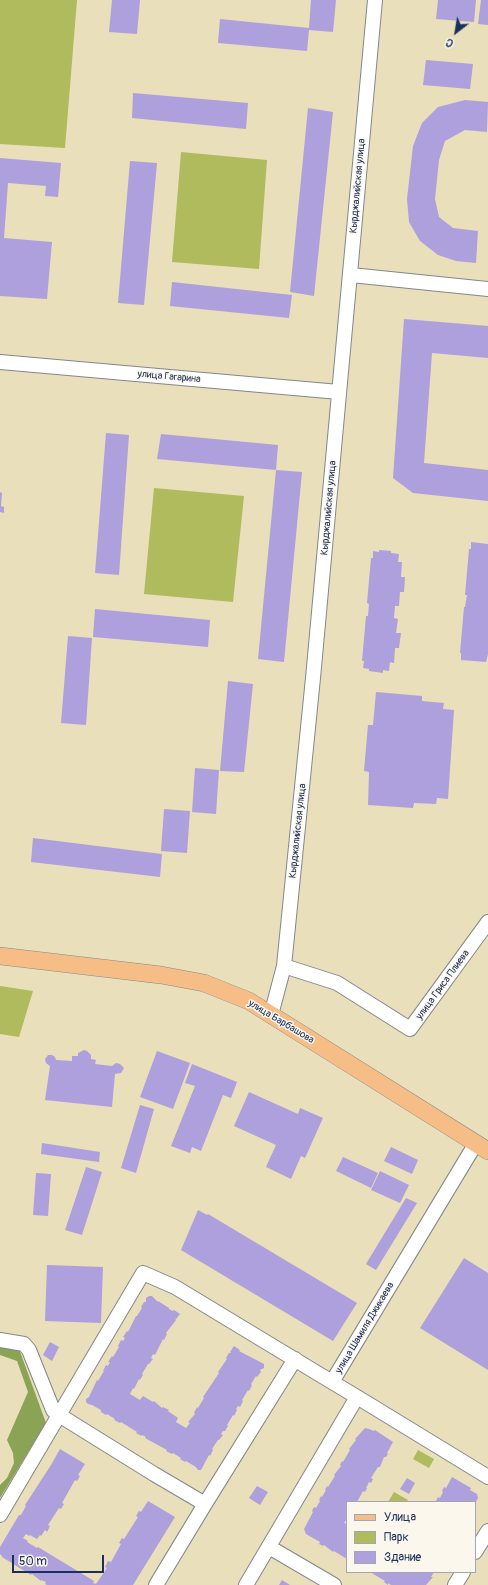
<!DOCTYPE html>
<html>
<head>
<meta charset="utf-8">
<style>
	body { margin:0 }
	#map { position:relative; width:488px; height:1585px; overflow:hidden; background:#e9dfba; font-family:Pangolin,sans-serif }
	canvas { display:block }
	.legend { position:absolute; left:346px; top:1501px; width:130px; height:72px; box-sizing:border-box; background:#fbf7ec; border:1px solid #a1a7b3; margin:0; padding:5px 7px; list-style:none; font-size:12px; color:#1b2f5e }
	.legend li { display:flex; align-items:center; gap:8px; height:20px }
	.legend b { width:20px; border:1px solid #a1a7b3 }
	.north { position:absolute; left:436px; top:12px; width:40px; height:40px; -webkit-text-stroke:3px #fbf7ec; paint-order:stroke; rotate:211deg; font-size:11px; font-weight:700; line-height:16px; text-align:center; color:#1b2f5e }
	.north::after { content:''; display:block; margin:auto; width:14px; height:18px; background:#1b2f5e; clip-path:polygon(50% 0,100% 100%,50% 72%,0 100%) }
	.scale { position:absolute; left:12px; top:1555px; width:92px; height:18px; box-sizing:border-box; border:2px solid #1b2f5e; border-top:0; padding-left:5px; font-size:12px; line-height:14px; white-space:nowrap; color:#1b2f5e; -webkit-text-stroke:3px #fbf7ec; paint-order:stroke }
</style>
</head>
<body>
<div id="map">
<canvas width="488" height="1585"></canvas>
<ul class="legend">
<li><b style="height:5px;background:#f6be86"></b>Улица</li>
<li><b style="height:11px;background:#afbb5d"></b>Парк</li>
<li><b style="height:11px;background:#ada0dc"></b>Здание</li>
</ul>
<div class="north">С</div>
<div class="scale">50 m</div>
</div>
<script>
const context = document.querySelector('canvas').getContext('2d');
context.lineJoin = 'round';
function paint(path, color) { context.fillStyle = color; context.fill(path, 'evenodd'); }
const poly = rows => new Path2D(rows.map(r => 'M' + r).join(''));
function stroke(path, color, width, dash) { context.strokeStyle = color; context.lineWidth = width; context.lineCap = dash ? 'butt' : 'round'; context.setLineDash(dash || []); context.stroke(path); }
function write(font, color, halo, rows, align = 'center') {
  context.font = font + ' Pangolin,sans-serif'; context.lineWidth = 3; context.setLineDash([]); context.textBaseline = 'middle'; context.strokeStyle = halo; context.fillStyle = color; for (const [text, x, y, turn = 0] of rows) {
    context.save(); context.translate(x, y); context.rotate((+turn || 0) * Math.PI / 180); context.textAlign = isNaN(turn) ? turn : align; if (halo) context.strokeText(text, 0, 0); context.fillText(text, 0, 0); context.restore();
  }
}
const green = poly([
	[0,0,77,0,65,148,0,144],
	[181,152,267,160,259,269,172,262],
	[154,488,244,496,233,602,144,594],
	[0,986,33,991,19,1037,0,1034],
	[418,1450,434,1459,429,1468,413,1459],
	[394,1492,408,1500,406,1502,388,1502]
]);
const forest = poly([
	[0,1344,18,1346,46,1423,0,1498,0,1485,7,1478,14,1463,13,1453,7,1440,28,1392,17,1361,0,1355]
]);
const building = poly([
	[112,0,140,0,137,34,109,32],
	[311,0,336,0,333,32,309,30,307,51,218,43,220,19,309,28],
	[438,0,476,0,474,22,436,19],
	[481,0,488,0,488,25,478,24],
	[426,60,473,64,470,89,423,85],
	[133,93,248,103,246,129,132,118],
	[465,100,488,102,487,132,465,130,445,141,439,160,435,199,439,217,453,228,478,231,476,263,456,261,438,255,420,241,409,222,407,199,413,146,422,123,438,107],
	[308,108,333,112,314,296,290,292],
	[0,158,61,163,58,197,45,196,46,186,8,183,4,238,52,242,47,299,0,296],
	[130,161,157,163,144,305,118,303],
	[172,282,292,295,289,318,170,306],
	[404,319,488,326,488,358,432,353,424,463,488,470,488,501,413,493,393,478],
	[106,433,129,435,119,575,95,573],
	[161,434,278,445,276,470,157,459],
	[276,470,302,472,284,662,258,659],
	[0,492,2,493,1,506,4,507,4,513,0,512],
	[471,542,488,544,488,654,486,662,461,660,461,653,460,653,464,607,465,607,467,595,465,595,469,549,471,549],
	[379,550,391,551,391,553,399,554,398,562,402,562,401,577,405,577,404,592,400,592,399,606,395,606,394,618,398,619,396,633,401,633,399,648,395,648,394,663,390,662,389,671,383,670,383,673,369,671,369,669,363,668,364,661,362,661,366,616,368,616,369,604,367,603,371,558,373,558,373,551,379,552],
	[95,609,210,620,208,647,93,637],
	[68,636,92,638,86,725,61,723],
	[228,681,253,684,244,772,220,771],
	[376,692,422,696,422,701,444,703,443,709,454,710,448,799,437,798,436,804,414,803,413,808,368,805,369,772,364,771,368,725,373,725],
	[195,768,219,770,216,814,192,812],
	[164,809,190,811,187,853,161,851],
	[33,838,162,854,160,877,31,862],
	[84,1050,87,1051,91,1055,91,1059,96,1060,95,1064,112,1066,116,1063,120,1064,124,1068,121,1073,115,1074,112,1107,45,1100,50,1066,46,1063,45,1059,48,1055,52,1055,55,1057,56,1060,72,1061,72,1056,78,1056,78,1053],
	[157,1051,190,1063,173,1109,140,1097],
	[192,1064,237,1082,231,1098,223,1095,201,1151,192,1147,190,1153,171,1146,195,1086,185,1083],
	[249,1092,298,1114,300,1108,323,1118,305,1158,301,1156,291,1179,266,1167,276,1145,234,1126],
	[140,1105,154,1109,136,1173,121,1168],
	[42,1143,100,1152,99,1162,41,1154],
	[391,1147,418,1160,412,1174,384,1161],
	[343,1157,378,1173,371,1188,336,1171],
	[86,1167,102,1172,82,1235,65,1230],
	[380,1171,409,1185,400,1203,371,1190],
	[36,1173,51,1174,48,1216,33,1215],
	[406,1198,417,1203,376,1270,366,1264],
	[198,1210,207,1215,208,1214,357,1303,333,1341,181,1250],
	[464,1258,488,1273,488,1370,420,1328],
	[47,1265,103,1267,101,1323,45,1321],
	[149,1296,152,1296,158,1302,158,1301,169,1308,169,1309,173,1311,174,1310,180,1314,176,1319,175,1318,176,1320,166,1333,167,1334,164,1340,163,1339,155,1355,153,1354,151,1358,153,1359,149,1364,148,1364,142,1374,143,1375,140,1380,139,1379,134,1389,133,1388,130,1394,140,1400,143,1396,153,1402,154,1401,162,1408,163,1407,169,1410,168,1411,178,1418,176,1422,186,1428,190,1423,188,1422,195,1414,194,1413,197,1407,198,1408,204,1398,203,1397,219,1373,218,1372,227,1359,226,1358,229,1353,231,1353,230,1352,234,1346,240,1350,239,1351,264,1364,264,1368,260,1370,261,1372,257,1377,256,1376,251,1384,252,1385,249,1391,248,1390,242,1400,243,1401,240,1407,238,1406,236,1409,237,1410,234,1416,233,1415,227,1425,228,1426,225,1431,223,1431,221,1434,223,1435,219,1440,218,1440,212,1449,213,1450,210,1456,209,1455,201,1470,198,1470,196,1467,186,1461,185,1462,180,1459,181,1458,173,1453,172,1454,166,1451,167,1450,145,1438,146,1437,142,1435,142,1436,136,1433,137,1432,121,1422,120,1423,114,1420,115,1419,107,1414,106,1415,101,1412,101,1410,92,1405,88,1404,86,1402,86,1399,89,1397,97,1380,98,1381,104,1371,103,1371,106,1365,108,1366,110,1362,108,1362,112,1356,113,1357,119,1347,118,1346,121,1340,123,1341,125,1338,123,1337,127,1331,128,1332,136,1316,137,1316,142,1308,141,1307,144,1302,146,1302,146,1298],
	[50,1342,59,1347,52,1361,43,1355],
	[365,1428,369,1429,374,1431,375,1430,393,1442,387,1453,388,1454,386,1457,384,1457,380,1467,378,1467,371,1478,373,1479,371,1483,369,1482,366,1488,367,1488,365,1492,363,1491,357,1502,347,1502,347,1519,344,1523,347,1524,347,1559,334,1551,333,1552,324,1545,323,1546,319,1544,320,1542,306,1534,304,1529,313,1512,312,1511,314,1507,316,1508,320,1501,319,1500,321,1496,322,1497,326,1490,325,1490,327,1486,328,1487,335,1476,334,1475,341,1466,340,1465,342,1461,343,1462,350,1450,349,1449,356,1440,355,1439],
	[60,1449,85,1464,78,1475,80,1476,77,1481,75,1480,62,1503,64,1504,61,1509,59,1508,48,1525,50,1526,47,1532,45,1530,41,1536,40,1535,37,1539,30,1535,29,1536,26,1534,23,1538,28,1541,27,1542,37,1548,38,1547,94,1581,93,1583,96,1584,107,1568,105,1567,108,1561,111,1562,121,1544,119,1543,122,1538,124,1539,138,1517,136,1516,139,1511,141,1512,148,1501,175,1517,133,1585,47,1585,45,1584,46,1582,41,1580,41,1581,32,1574,31,1575,2,1557,2,1556,0,1554,0,1547,19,1515,21,1515,26,1506,25,1505,51,1465],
	[452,1477,471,1488,470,1490,477,1494,478,1498,475,1504,475,1502,436,1501,438,1497,440,1498,443,1492,442,1491,444,1487,446,1488],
	[407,1478,415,1483,409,1494,400,1489],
	[257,1486,268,1492,260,1505,249,1498],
	[370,1572,434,1572,431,1577,433,1577,426,1585,391,1585,388,1583,388,1585,384,1582,385,1581],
	[282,1580,290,1585,279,1585]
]);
const minor = poly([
	[351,275,488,289],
	[0,362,339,392],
	[284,966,337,983,410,1029,488,922],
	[271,1015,284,966,313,678,375,0],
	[0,1340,24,1344,29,1350,53,1410,59,1415,143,1273,175,1287,332,1382],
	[357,1397,488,1477],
	[0,1515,59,1415,154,1474,205,1504],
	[269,1547,334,1585],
	[475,1552,488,1531],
	[156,1585,205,1504,295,1359],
	[246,1585,357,1397,332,1382,476,1143],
	[455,1585,463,1572]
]);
const major = poly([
	[0,956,161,975,204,983,249,1001,488,1151]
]);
const streetNames = [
	["Кырджалийская улица",358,186,-85],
	["улица Гагарина",169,377,5],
	["Кырджалийская улица",329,508,-85],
	["Кырджалийская улица",298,831,-84],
	["улица Гриса Плиева",443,985,-54],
	["улица Барбашова",281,1022,31],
	["улица Шамиля Джикаева",365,1328,-59]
];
paint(green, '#afbb5d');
paint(forest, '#8ba354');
paint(building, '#ada0dc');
stroke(minor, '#82878c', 16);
stroke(major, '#82878c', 18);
stroke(minor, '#fff', 14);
stroke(major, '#f6be86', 17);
write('10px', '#1b2f5e', '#fbf7ec', streetNames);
</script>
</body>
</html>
